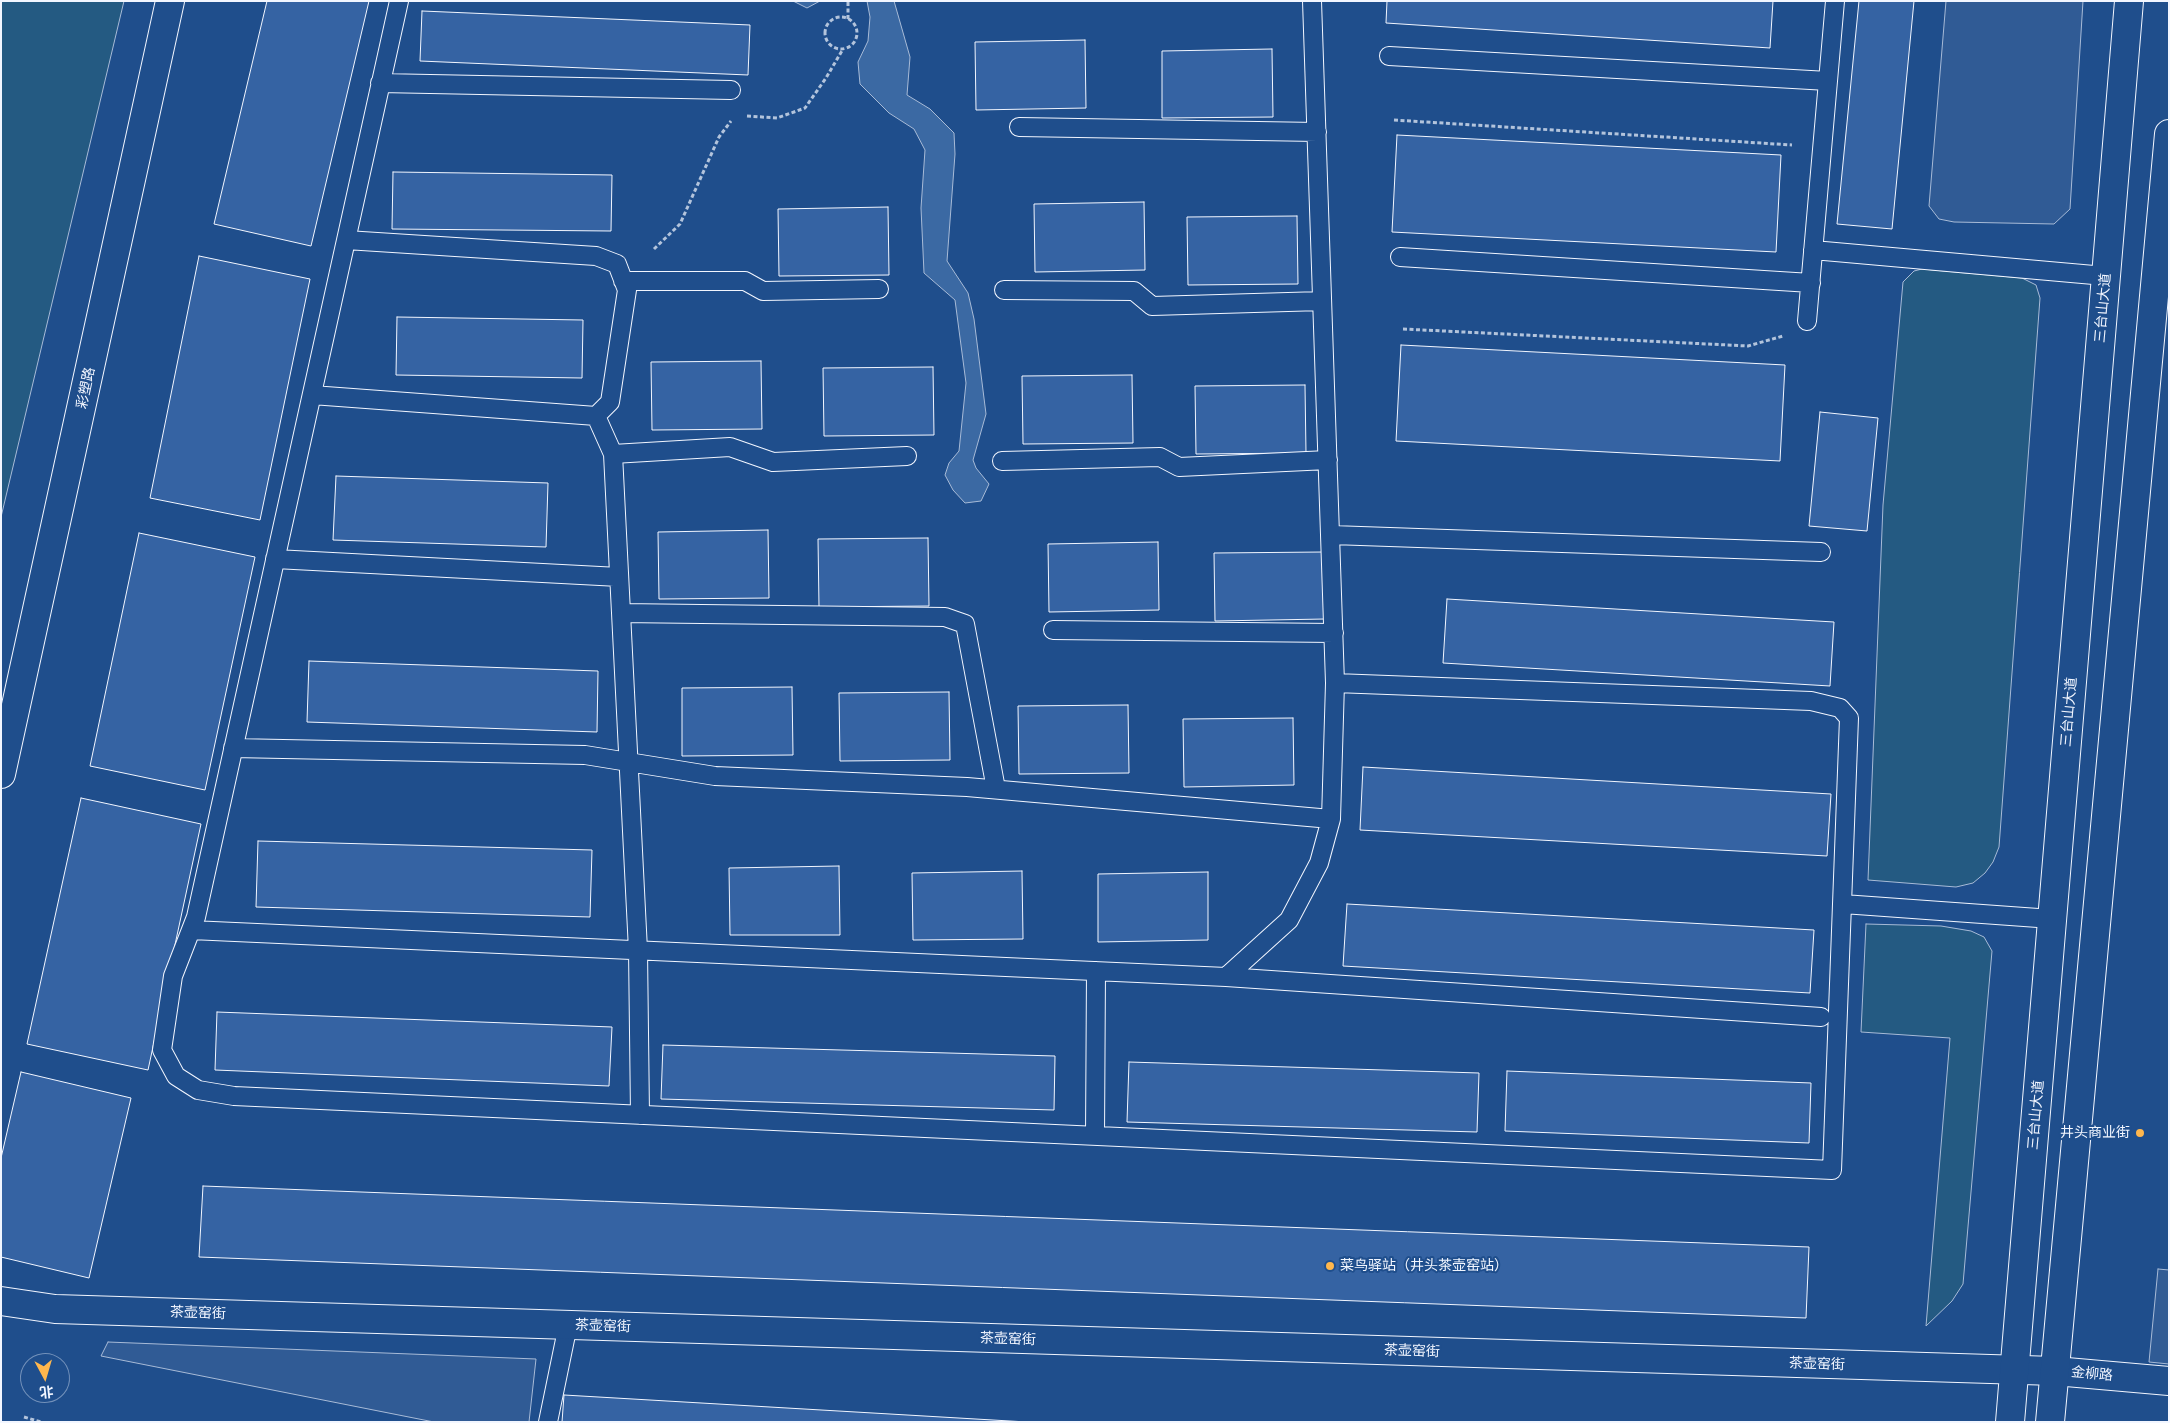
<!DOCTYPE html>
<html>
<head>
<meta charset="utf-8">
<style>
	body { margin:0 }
	#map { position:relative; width:2170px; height:1423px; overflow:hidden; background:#1f4e8c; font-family:Raleway,"Noto Sans SC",sans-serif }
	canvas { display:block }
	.frame { position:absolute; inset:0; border:2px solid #f2f6ff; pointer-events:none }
	.north { position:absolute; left:20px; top:1353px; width:50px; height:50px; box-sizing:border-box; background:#1f4e8c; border:1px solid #7391ba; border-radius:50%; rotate:174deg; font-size:14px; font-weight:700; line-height:20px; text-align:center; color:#f2f6ff }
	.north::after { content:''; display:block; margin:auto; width:18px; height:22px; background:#ffb74d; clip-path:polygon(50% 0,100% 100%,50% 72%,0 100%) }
</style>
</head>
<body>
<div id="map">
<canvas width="2170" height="1423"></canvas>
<div class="frame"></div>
<div class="north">北</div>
</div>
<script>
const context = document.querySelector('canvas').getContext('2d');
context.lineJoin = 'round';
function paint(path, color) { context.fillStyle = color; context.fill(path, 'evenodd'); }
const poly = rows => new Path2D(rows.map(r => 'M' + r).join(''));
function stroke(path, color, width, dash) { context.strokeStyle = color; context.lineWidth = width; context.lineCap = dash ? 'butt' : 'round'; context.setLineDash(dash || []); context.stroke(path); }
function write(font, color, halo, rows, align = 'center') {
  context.font = font + ' Raleway,"Noto Sans SC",sans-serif'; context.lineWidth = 4; context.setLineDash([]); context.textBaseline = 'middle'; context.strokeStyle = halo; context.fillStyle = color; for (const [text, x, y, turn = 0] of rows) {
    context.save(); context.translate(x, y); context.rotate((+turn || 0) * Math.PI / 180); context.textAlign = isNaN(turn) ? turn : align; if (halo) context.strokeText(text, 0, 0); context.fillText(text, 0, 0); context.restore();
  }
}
const green = poly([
	[1,1,124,1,1,517,1,1],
	[1922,269,2022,278,2036,285,2040,298,1999,847,1993,862,1985,873,1973,883,1956,887,1868,880,1883,505,1903,282,1914,271,1922,269],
	[1866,924,1941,926,1971,931,1984,937,1992,951,1963,1284,1952,1301,1926,1326,1950,1038,1861,1032,1866,924]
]);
const parking = poly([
	[1946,1,2083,1,2070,209,2054,224,1954,222,1939,219,1929,206,1946,1],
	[2158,1269,2169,1270,2169,1364,2149,1362,2158,1269],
	[108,1342,536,1359,529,1422,434,1422,101,1356,108,1342]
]);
const water = poly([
	[793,1,820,1,807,8,793,1],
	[867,1,894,1,910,57,907,95,930,109,954,133,955,154,947,261,968,293,974,319,986,414,973,460,976,468,989,484,981,501,965,503,953,490,945,475,949,463,959,451,966,383,955,300,924,273,921,208,925,150,914,129,889,113,860,84,858,62,868,41,870,17,867,1]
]);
const building = poly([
	[267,1,369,1,311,246,214,224,267,1],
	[1387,1,1773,1,1770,48,1386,23,1387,1],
	[1859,1,1914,1,1892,229,1837,224,1859,1],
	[422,11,750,25,748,75,420,61,422,11],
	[1085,40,1086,108,976,110,975,42,1085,40],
	[1272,49,1273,117,1162,118,1162,51,1272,49],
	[1397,135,1781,155,1776,252,1392,232,1397,135],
	[393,172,612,175,611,231,392,229,393,172],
	[1144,202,1145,270,1035,272,1034,204,1144,202],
	[888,207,889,275,779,276,778,209,888,207],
	[1297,216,1298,284,1188,285,1187,217,1297,216],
	[199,256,310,279,260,520,150,498,199,256],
	[397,317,583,320,582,378,396,375,397,317],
	[1401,345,1785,365,1780,461,1396,441,1401,345],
	[761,361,762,429,652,430,651,362,761,361],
	[933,367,934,435,824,436,823,368,933,367],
	[1132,375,1133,443,1023,444,1022,376,1132,375],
	[1305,385,1306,453,1196,454,1195,386,1305,385],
	[1820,412,1878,418,1867,531,1809,526,1820,412],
	[336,476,548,483,546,547,333,540,336,476],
	[768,530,769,598,659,599,658,532,768,530],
	[139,533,255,557,205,790,90,766,139,533],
	[928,538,929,606,819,607,818,539,928,538],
	[1158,542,1159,610,1049,612,1048,544,1158,542],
	[1324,552,1325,619,1215,621,1214,553,1324,552],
	[1447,599,1834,622,1830,686,1443,663,1447,599],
	[309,661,598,671,597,732,307,722,309,661],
	[792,687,793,755,682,756,682,688,792,687],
	[949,692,950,760,840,761,839,693,949,692],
	[1128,705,1129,773,1019,774,1018,706,1128,705],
	[1293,718,1294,785,1184,787,1183,719,1293,718],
	[1363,767,1831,794,1827,856,1360,830,1363,767],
	[81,798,201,824,148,1070,27,1044,81,798],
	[258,841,592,850,590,917,256,907,258,841],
	[839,866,840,935,730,935,729,868,839,866],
	[1022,871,1023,939,913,940,912,873,1022,871],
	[1208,872,1208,940,1098,942,1098,874,1208,872],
	[1347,904,1814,930,1810,993,1343,966,1347,904],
	[217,1012,612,1027,609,1086,215,1070,217,1012],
	[663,1045,1055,1056,1054,1110,661,1099,663,1045],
	[1129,1062,1479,1073,1477,1132,1127,1122,1129,1062],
	[1507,1071,1811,1083,1809,1143,1505,1131,1507,1071],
	[21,1072,131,1098,89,1278,1,1257,1,1158,21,1072],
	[203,1186,1809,1247,1806,1318,199,1257,203,1186],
	[564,1395,1027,1422,562,1422,564,1395]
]);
const path = poly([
	'825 33a16 16 0 1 1 32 0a16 16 0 1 1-32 0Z',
	[848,19,848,1],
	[747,116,777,118,805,108,826,78,843,49],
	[1394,120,1792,145],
	[654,249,680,224,719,137,731,121],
	[1403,329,1748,346,1783,336],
	[24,1417,41,1422]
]);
const lane = poly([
	[399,1,196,917,173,976,162,1050,176,1076,198,1090,234,1096,1832,1170,1849,718,1840,708,1811,701,1335,683],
	[1389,56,1828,81],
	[380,83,731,90],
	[1019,127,1317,132],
	[1813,250,2105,276],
	[1400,257,1811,283],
	[623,281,745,281,763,291,879,289],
	[1004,290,1134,291,1152,306,1322,301],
	[1807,321,1835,1],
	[312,395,596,416,610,402,627,290,617,264,596,256,346,240],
	[596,416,613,454,638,950,640,1115],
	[613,454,730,447,773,462,907,456],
	[1002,461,1160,457,1179,467,1328,460],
	[1332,535,1821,552],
	[275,559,619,577],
	[621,613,945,617,965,624,996,789],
	[1053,630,1334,633],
	[233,748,585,755,715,776,967,787,1331,819],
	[1843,904,2052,919],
	[191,930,1226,977,1289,920,1319,863,1331,819,1335,683,1312,1],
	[1226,977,1821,1017],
	[1095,1136,1096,971],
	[548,1422,568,1325]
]);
const street = poly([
	[1,1301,55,1309,2055,1371,2169,1381]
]);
const secondary = poly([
	[1,774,170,1],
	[2010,1422,2129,1],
	[2050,1422,2169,134]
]);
const markers = [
	[2140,1133,5,"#ffb74d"],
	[1330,1266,5,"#ffb74d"]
];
const streetNames = [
	["三台山大道",2103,308,-85],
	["彩塑路",86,388,-78],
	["三台山大道",2069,712,-85],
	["三台山大道",2036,1115,-85],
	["茶壶窑街",198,1313,2],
	["茶壶窑街",603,1326,2],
	["茶壶窑街",1008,1339,2],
	["茶壶窑街",1412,1351,2],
	["茶壶窑街",1817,1364,2],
	["金柳路",2092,1374,5]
];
const poiNames = [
	["井头商业街",2130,1133],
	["菜鸟驿站（井头茶壶窑站）",1340,1266,"left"]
];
paint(green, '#245a82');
stroke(green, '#a8bbd7', 1);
paint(parking, '#305b95');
stroke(parking, '#a8bbd7', 1);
paint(water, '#3b69a3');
stroke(water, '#a8bbd7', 1);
paint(building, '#3563a3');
stroke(building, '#f2f6ff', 1);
stroke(lane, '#f2f6ff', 20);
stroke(street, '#f2f6ff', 30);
stroke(secondary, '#f2f6ff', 30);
stroke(path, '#b3c4dc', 3, [4, 2.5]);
stroke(lane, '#1f4e8c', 18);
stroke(street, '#1f4e8c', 28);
stroke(secondary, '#1f4e8c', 28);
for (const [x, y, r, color] of markers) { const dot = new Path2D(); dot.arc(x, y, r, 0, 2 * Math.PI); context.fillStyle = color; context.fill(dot); stroke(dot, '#1f4e8c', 2); }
write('14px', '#f2f6ff', '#1f4e8c', streetNames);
write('14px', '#f2f6ff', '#1f4e8c', poiNames, 'right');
</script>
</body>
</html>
